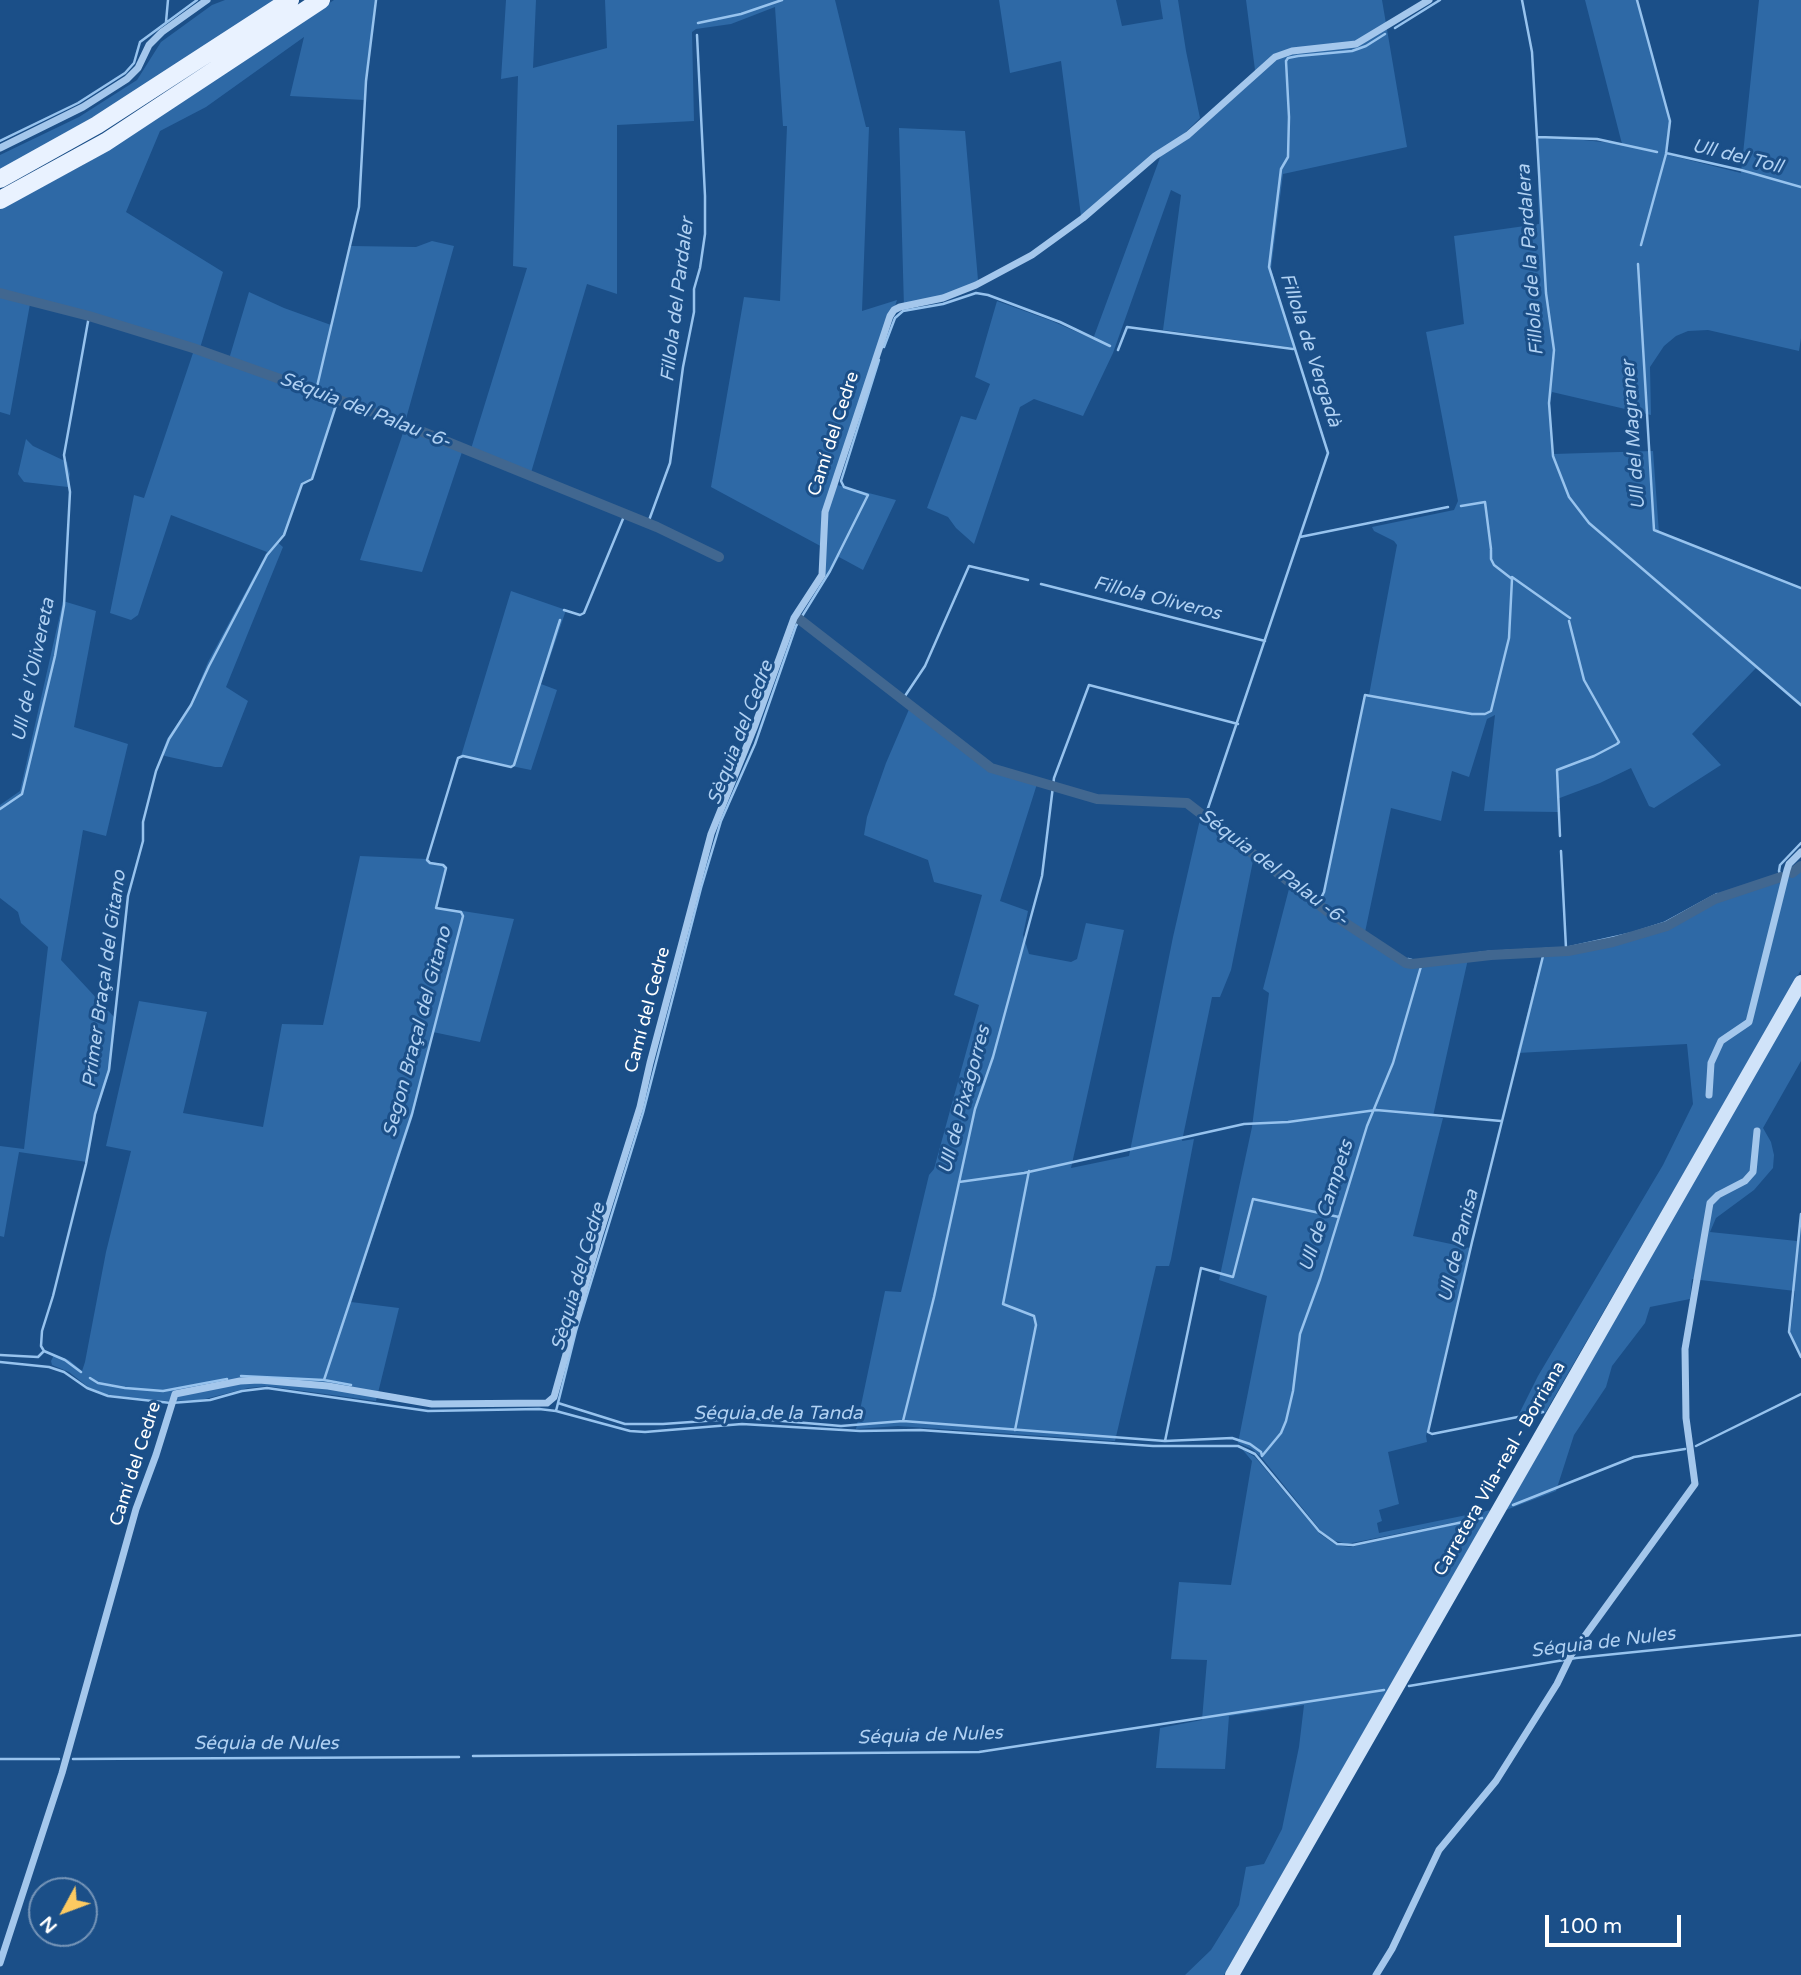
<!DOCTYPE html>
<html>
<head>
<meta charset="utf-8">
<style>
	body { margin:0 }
	#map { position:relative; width:1801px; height:1975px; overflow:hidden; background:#1b4f88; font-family:"Varela Round",sans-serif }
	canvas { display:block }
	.north { position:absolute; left:28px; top:1877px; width:70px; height:70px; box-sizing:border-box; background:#1b4f88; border:2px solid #7695b8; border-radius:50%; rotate:229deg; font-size:19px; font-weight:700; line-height:28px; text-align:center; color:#fff }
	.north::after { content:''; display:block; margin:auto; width:24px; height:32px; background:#fdca61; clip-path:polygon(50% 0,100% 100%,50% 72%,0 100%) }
	.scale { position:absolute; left:1545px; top:1915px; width:136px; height:32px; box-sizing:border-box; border:4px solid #fff; border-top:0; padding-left:9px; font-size:21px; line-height:24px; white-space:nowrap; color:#fff; -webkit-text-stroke:5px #1b4f88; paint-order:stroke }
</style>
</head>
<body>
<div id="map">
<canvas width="1801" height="1975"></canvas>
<div class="north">N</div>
<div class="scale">100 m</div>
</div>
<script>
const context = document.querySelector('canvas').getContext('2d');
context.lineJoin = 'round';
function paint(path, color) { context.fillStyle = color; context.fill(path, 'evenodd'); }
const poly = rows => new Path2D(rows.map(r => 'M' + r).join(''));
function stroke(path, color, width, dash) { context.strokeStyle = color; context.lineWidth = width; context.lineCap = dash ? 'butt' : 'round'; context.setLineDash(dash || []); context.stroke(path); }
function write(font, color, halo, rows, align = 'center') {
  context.font = font + ' "Varela Round",sans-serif'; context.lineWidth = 6; context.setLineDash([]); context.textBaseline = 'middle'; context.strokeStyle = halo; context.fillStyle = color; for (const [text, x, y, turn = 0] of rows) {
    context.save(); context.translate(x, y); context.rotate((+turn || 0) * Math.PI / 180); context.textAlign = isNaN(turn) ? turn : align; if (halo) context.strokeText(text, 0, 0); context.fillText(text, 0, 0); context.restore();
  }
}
const green = poly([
	[225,0,278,0,150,84,0,171,0,155,79,117,137,80,161,42,212,5],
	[334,0,375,0,364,100,290,96,304,37,206,107,160,131,126,212,223,272,200,348,229,359,249,292,284,308,331,325,351,246,416,247,432,241,454,246,404,426,337,402,311,478,301,484,284,535,277,542,283,547,226,687,248,701,222,767,215,767,165,756,162,753,167,739,190,705,208,662,267,552,171,515,138,615,131,620,110,613,134,495,144,498,194,350,88,317,30,304,10,415,0,412,0,209,83,165],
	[506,0,536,0,533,68,607,48,605,0,835,0,866,127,869,127,862,311,897,300,837,485,896,500,863,570,839,557,828,577,824,575,826,549,711,487,744,297,780,301,787,126,783,126,775,7,731,24,696,29,692,32,694,121,617,125,617,294,587,284,530,476,470,452,527,268,513,266,518,76,501,79],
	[999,0,1116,0,1122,26,1163,19,1160,0,1178,0,1186,51,1200,118,1182,136,1081,216,1061,61,1010,73],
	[1246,0,1382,0,1407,147,1283,174,1271,269,1295,348,1163,330,1181,195,1171,190,1113,353,1083,416,1034,399,1020,407,974,544,956,528,948,517,927,508,961,416,976,420,990,384,975,377,997,301,1052,321,1093,339,1161,155,1188,138,1252,82,1255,70],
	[1585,0,1637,0,1670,121,1665,154,1741,173,1759,0,1801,0,1801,338,1799,351,1708,330,1688,331,1676,336,1664,346,1650,367,1651,415,1552,392,1550,403,1553,454,1653,451,1659,533,1801,587,1801,707,1756,668,1692,734,1721,765,1654,808,1649,806,1631,768,1600,783,1557,799,1558,812,1484,811,1495,715,1487,719,1469,777,1452,771,1441,821,1391,808,1364,937,1405,964,1412,965,1468,959,1433,1116,1443,1118,1413,1236,1470,1248,1426,1436,1427,1442,1388,1452,1399,1504,1379,1510,1382,1521,1377,1523,1379,1533,1491,1510,1224,1975,1185,1975,1211,1950,1239,1905,1246,1867,1264,1864,1282,1829,1299,1747,1304,1705,1229,1716,1225,1769,1156,1768,1160,1728,1202,1720,1207,1660,1171,1659,1179,1582,1231,1585,1252,1461,1242,1449,1255,1457,1320,1534,1336,1545,1351,1547,1457,1524,1456,1522,1347,1544,1332,1540,1321,1531,1261,1457,1252,1449,1238,1443,1267,1296,1219,1280,1252,1127,1269,993,1263,989,1290,885,1317,906,1325,892,1364,698,1369,695,1397,545,1394,541,1374,531,1372,527,1454,510,1458,501,1426,332,1464,324,1454,236,1539,224,1537,138,1554,137,1622,144],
	[899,128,965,131,978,280,976,288,904,308],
	[405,427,463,449,422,572,360,560],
	[26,439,33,446,67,462,70,474,68,487,24,482,18,474],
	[511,591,566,610,541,684,557,690,531,770,461,756],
	[63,601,96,611,74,727,128,744,106,836,83,830,61,960,115,1018,110,1070,96,1114,87,1162,19,1152,4,1237,0,1236,0,1146,24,1149,48,947,21,923,18,912,0,898,0,805,20,791],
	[910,707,990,769,1037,784,1000,901,1028,911,1023,935,1029,954,1071,962,1077,959,1086,923,1124,930,1071,1168,1129,1156,1173,937,1201,815,1254,856,1231,970,1220,997,1212,997,1182,1141,1194,1139,1171,1259,1169,1266,1156,1266,1115,1441,898,1426,856,1429,885,1291,901,1292,929,1175,934,1169,979,1005,954,995,982,895,934,882,928,860,864,835,867,817,886,763],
	[360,856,427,859,430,862,444,864,447,868,437,907,514,919,480,1042,433,1032,412,1119,351,1302,399,1308,376,1401,267,1386,248,1388,201,1400,166,1401,108,1395,88,1387,69,1372,52,1365,51,1361,54,1355,69,1360,82,1371,85,1362,106,1252,131,1151,106,1146,139,1001,207,1012,183,1113,263,1127,282,1024,323,1025],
	[1801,865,1801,970,1545,1413,1517,1418,1538,1376,1663,1165,1693,1104,1687,1044,1517,1053,1543,953,1569,952,1615,943,1667,927,1715,900,1781,878],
	[1801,994,1801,1061,1763,1128,1771,1142,1774,1155,1773,1168,1754,1190,1716,1218,1710,1232,1797,1241,1801,1217,1801,1354,1790,1334,1795,1291,1692,1279,1690,1299,1650,1307,1645,1323,1612,1366,1606,1387,1574,1435,1556,1491,1506,1510]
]);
const stream = poly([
	[1522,0,1532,52,1546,293,1554,350,1549,403,1553,456,1569,497,1589,523,1801,705],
	[1637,0,1670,121,1666,154,1641,245],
	[166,22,168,0],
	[698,23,741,14,782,0],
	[1395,28,1440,0],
	[1538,137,1597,139,1657,152],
	[0,141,78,103,125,73,134,63,140,42,197,0],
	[1666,153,1741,170,1801,187],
	[1638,264,1654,530,1801,588],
	[884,347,895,318,903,311,943,304,976,293,988,295,1060,322,1110,346],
	[1118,350,1127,327,1293,349],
	[316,391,359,207,366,81,376,0],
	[1461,506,1485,502,1491,549],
	[648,523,670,463,683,367,694,312,694,289,700,268,705,234,705,196,697,35],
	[1300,537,1448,507],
	[1512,577,1570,618],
	[1041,584,1265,641],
	[564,610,580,615,584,613,625,514],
	[903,699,925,666,969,566,1028,580],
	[0,809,22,794,55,656,64,605,70,492,64,455,89,316],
	[1205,817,1328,453,1269,267,1281,169,1288,157,1289,117,1286,61,1288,58,1298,56,1352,51,1366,46,1385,34],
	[1560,836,1557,770,1594,756,1617,744,1619,742,1584,680,1569,621],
	[1561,851,1566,948],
	[1781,877,1779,871,1780,865,1801,843],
	[1318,904,1324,892,1365,695,1472,714,1485,714,1491,711,1509,638,1512,579,1494,565,1491,559,1491,550],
	[1406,963,1408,959,1415,961,1488,952,1566,948,1633,933,1664,923,1717,894],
	[959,1182,1024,1173,1244,1124,1288,1122,1376,1110,1501,1121],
	[1801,1214,1789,1332,1801,1357],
	[44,1351,41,1346,42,1331,53,1296,86,1164,95,1114,109,1070,128,896,143,841,143,822,156,771,169,739,191,705,209,666,267,555,284,535,302,484,312,479,338,399],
	[0,1355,38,1357,44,1351,65,1360,81,1372],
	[0,1362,49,1367,64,1372,87,1388,108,1396,171,1403,210,1400,242,1391,267,1388,428,1411,539,1409,556,1411,630,1431,645,1432,742,1424,860,1431,920,1430,1153,1446,1238,1446,1255,1454,1319,1531,1337,1544,1353,1545,1482,1518],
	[241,1376,324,1380,351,1385],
	[90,1378,98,1383,125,1388,163,1391,227,1379],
	[324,1380,412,1114,463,916,461,912,436,908,446,868,443,865,430,863,427,860,458,758,463,756,511,767,514,765,560,620],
	[558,1403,625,1424,663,1424,747,1418,841,1426,903,1421,1165,1441,1232,1438,1250,1444,1261,1452,1262,1456,1281,1433,1286,1421,1293,1391,1300,1334,1320,1279,1367,1126,1393,1063,1422,963],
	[556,1411,576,1331,643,1113,701,888,721,821,755,744,796,626,830,571,868,495,844,487,841,481,879,360],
	[1543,1412,1432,1434,1428,1432,1472,1242,1544,952],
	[903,1421,934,1297,975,1109,993,1057,1042,876,1054,778,1089,685,1238,724],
	[1015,1430,1036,1325,1034,1316,1003,1304,1029,1171],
	[1165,1441,1201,1268,1233,1277,1253,1199,1339,1217],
	[1696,1446,1801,1394],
	[1513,1505,1634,1457,1685,1449],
	[1409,1686,1576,1658,1801,1635],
	[473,1756,979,1752,1384,1690],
	[0,1759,59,1759],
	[73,1759,459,1757]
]);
const canal = poly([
	[0,293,89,316,193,348,381,415,657,527,719,557],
	[799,619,991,768,1097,799,1187,803,1327,911,1406,963,1412,964,1491,955,1568,951,1613,942,1667,926,1715,899,1781,877],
	[1792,873,1801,866]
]);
const minor = poly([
	[0,148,83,107,127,79,138,68,149,45,162,32,207,0],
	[1709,1095,1711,1063,1721,1041,1749,1022,1787,870,1789,864,1801,852],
	[0,1963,62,1773,136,1509,156,1455,175,1394,240,1381,259,1380,328,1386,432,1404,547,1403,554,1397,599,1237,640,1107,650,1063,711,834,754,728,794,618,822,575,825,512,890,316,894,310,900,307,943,298,976,285,1032,255,1083,218,1155,156,1188,135,1275,57,1292,51,1356,44,1429,0],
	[1376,1975,1392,1949,1439,1850,1496,1781,1557,1684,1571,1655,1695,1484,1686,1418,1685,1349,1710,1203,1718,1195,1745,1181,1753,1172,1757,1131]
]);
const secondary = poly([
	[1232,1975,1801,982]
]);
const primary = poly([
	[0,179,97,125,290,0],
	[0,200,106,142,321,0]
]);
const streetNames = [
	["Camí del Cedre",834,434,-72],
	["Camí del Cedre",648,1010,-75],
	["Camí del Cedre",136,1464,-72],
	["Carretera Vila-real - Borriana",1500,1469,-60]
];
const waterNames = [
	["Ull del Toll",1737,157,14],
	["Fillola de la Pardalera",1531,260,-94],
	["Fillola del Pardaler",678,300,-83],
	["Fillola de Vergadà",1310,350,72],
	["Séquia del Palau -6-",365,411,21],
	["Ull del Magraner",1634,435,-94],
	["Fillola Oliveros",1157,599,14],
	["Ull de l'Olivereta",34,670,-78],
	["Sèquia del Cedre",741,733,-69],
	["Séquia del Palau -6-",1273,868,37],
	["Primer Braçal del Gitano",105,979,-82],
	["Segon Braçal del Gitano",418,1032,-75],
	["Ull de Pixágorres",965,1100,-75],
	["Ull de Campets",1327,1206,-72],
	["Ull de Panisa",1459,1246,-76],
	["Sèquia del Cedre",579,1277,-74],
	["Séquia de la Tanda",778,1414],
	["Séquia de Nules",1603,1643,-7],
	["Séquia de Nules",930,1736,-2],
	["Séquia de Nules",266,1744]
];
paint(green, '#2e69a6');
stroke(stream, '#97c3ee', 2.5);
stroke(canal, '#416790', 10);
stroke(minor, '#a4c7ec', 7);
stroke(secondary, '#d0e3f9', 14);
stroke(primary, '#e9f2ff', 18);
write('18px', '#fff', '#1b4f88', streetNames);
write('italic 19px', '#b0d1f3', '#1b4f88', waterNames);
</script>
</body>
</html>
